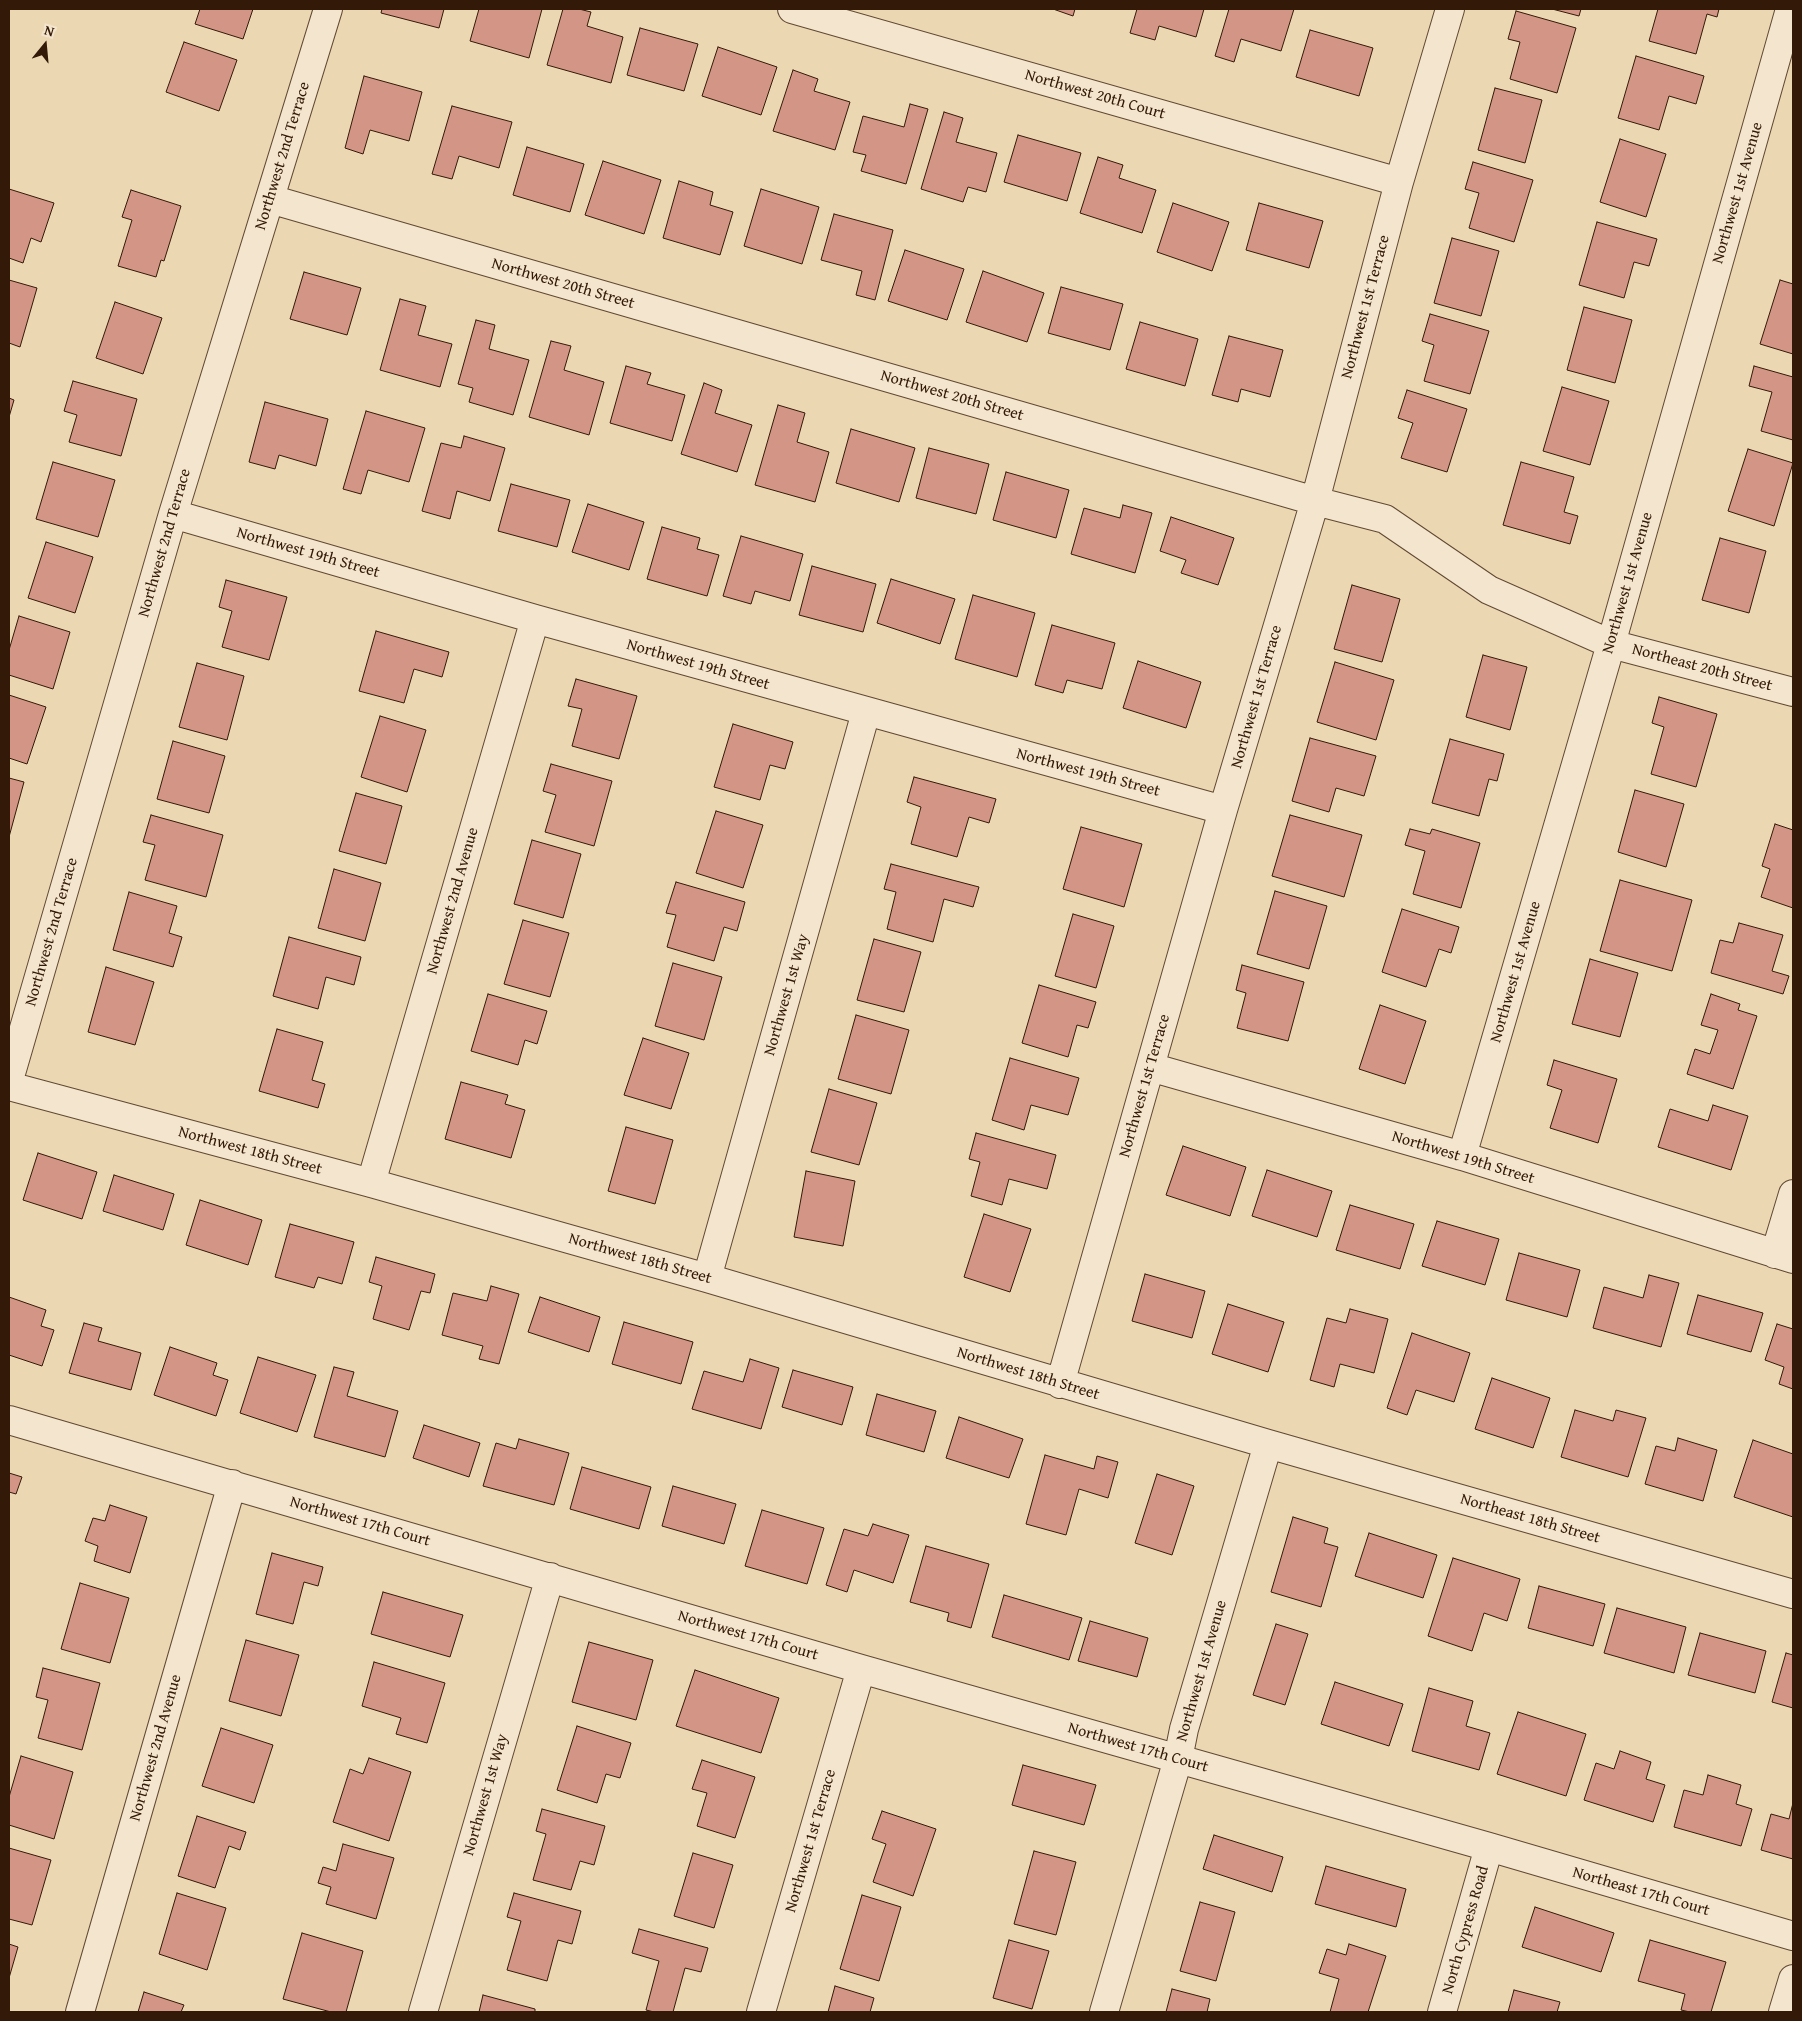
<!DOCTYPE html>
<html>
<head>
<meta charset="utf-8">
<style>
	body { margin:0 }
	#map { position:relative; width:1802px; height:2021px; overflow:hidden; background:#ecd7b3; font-family:"Gentium Book Plus",serif }
	canvas { display:block }
	.frame { position:absolute; inset:0; border:10px solid #331907; pointer-events:none }
	.north { position:absolute; left:20px; top:20px; width:50px; height:50px; -webkit-text-stroke:4px #f3e5ce; paint-order:stroke; rotate:17deg; font-size:14px; font-weight:700; line-height:20px; text-align:center; color:#331907 }
	.north::after { content:''; display:block; margin:auto; width:18px; height:22px; background:#331907; clip-path:polygon(50% 0,100% 100%,50% 72%,0 100%) }
</style>
</head>
<body>
<div id="map">
<canvas width="1802" height="2021"></canvas>
<div class="frame"></div>
<div class="north">N</div>
</div>
<script>
const context = document.querySelector('canvas').getContext('2d');
context.lineJoin = 'round';
function paint(path, color) { context.fillStyle = color; context.fill(path, 'evenodd'); }
const poly = rows => new Path2D(rows.map(r => 'M' + r).join(''));
function stroke(path, color, width, dash) { context.strokeStyle = color; context.lineWidth = width; context.lineCap = dash ? 'butt' : 'round'; context.setLineDash(dash || []); context.stroke(path); }
function write(font, color, halo, rows, align = 'center') {
  context.font = font + ' "Gentium Book Plus",serif'; context.lineWidth = 4.5; context.setLineDash([]); context.textBaseline = 'middle'; context.strokeStyle = halo; context.fillStyle = color; for (const [text, x, y, turn = 0] of rows) {
    context.save(); context.translate(x, y); context.rotate((+turn || 0) * Math.PI / 180); context.textAlign = isNaN(turn) ? turn : align; if (halo) context.strokeText(text, 0, 0); context.fillText(text, 0, 0); context.restore();
  }
}
const building = poly([
	[200,9,253,9,243,39,195,24,200,9],
	[382,9,444,9,439,28,381,13,382,9],
	[479,9,542,9,529,58,470,41,479,9],
	[563,9,579,9,591,12,587,26,623,37,611,83,547,65,563,9],
	[1053,9,1075,9,1073,16,1053,9],
	[1137,9,1204,9,1196,37,1159,26,1155,40,1130,33,1137,9],
	[1229,9,1294,9,1281,51,1241,39,1234,62,1215,56,1229,9],
	[1552,9,1581,9,1579,16,1552,9],
	[1658,9,1719,9,1717,17,1707,14,1696,54,1649,41,1658,9],
	[1516,11,1576,28,1557,93,1510,79,1520,42,1508,39,1516,11],
	[640,28,698,44,684,91,627,75,640,28],
	[1310,30,1373,48,1359,96,1296,77,1310,30],
	[184,42,237,60,219,111,166,92,184,42],
	[718,47,777,67,761,115,702,96,718,47],
	[1636,56,1704,76,1696,104,1669,96,1659,130,1618,118,1636,56],
	[793,70,818,79,814,91,850,102,835,150,773,131,793,70],
	[364,76,422,92,409,141,370,130,363,154,345,148,364,76],
	[1495,88,1542,100,1525,163,1478,150,1495,88],
	[910,104,928,109,906,184,861,171,866,155,853,152,863,116,904,127,910,104],
	[452,106,512,122,499,168,459,156,452,179,432,174,452,106],
	[944,112,963,118,956,142,997,153,986,192,968,187,963,202,921,189,944,112],
	[1018,135,1081,153,1067,201,1004,182,1018,135],
	[1620,139,1666,154,1646,217,1600,202,1620,139],
	[527,147,584,164,570,212,513,195,527,147],
	[1098,157,1123,165,1119,178,1156,190,1142,233,1080,213,1098,157],
	[603,161,661,180,644,234,585,215,603,161],
	[1473,162,1533,180,1514,242,1469,228,1479,193,1465,189,1473,162],
	[679,181,713,192,710,205,733,212,720,255,663,238,679,181],
	[9,189,54,203,41,242,31,238,23,263,9,258,9,189],
	[761,189,819,207,802,264,744,246,761,189],
	[131,190,181,206,164,261,161,260,156,277,118,266,132,220,122,217,131,190],
	[1173,203,1229,222,1212,271,1157,252,1173,203],
	[1259,203,1323,221,1309,268,1246,250,1259,203],
	[834,214,893,230,875,300,856,295,862,271,821,260,834,214],
	[1597,222,1657,239,1649,266,1634,262,1624,298,1579,285,1597,222],
	[1452,238,1499,251,1481,316,1434,303,1452,238],
	[905,250,964,269,947,320,888,301,905,250],
	[983,271,1044,293,1027,342,966,322,983,271],
	[304,272,361,288,347,335,290,319,304,272],
	[9,280,37,288,20,347,9,343,9,280],
	[1780,280,1793,284,1793,354,1760,344,1780,280],
	[1061,287,1123,304,1110,350,1048,333,1061,287],
	[400,299,426,306,418,335,452,344,440,387,380,370,400,299],
	[115,302,162,318,143,374,96,358,115,302],
	[1584,307,1632,320,1615,383,1567,370,1584,307],
	[1430,314,1489,331,1470,394,1424,381,1434,345,1422,341,1430,314],
	[476,320,495,325,489,349,529,360,513,415,469,402,473,388,458,384,476,320],
	[1140,322,1198,339,1185,386,1126,369,1140,322],
	[1229,336,1283,350,1270,397,1241,389,1238,402,1212,395,1229,336],
	[551,341,571,346,564,370,604,382,589,435,529,417,551,341],
	[626,366,651,373,647,384,685,395,672,441,610,423,626,366],
	[1754,366,1793,377,1793,440,1761,431,1772,392,1749,386,1754,366],
	[73,381,137,399,121,456,69,442,77,415,64,411,73,381],
	[704,383,722,390,715,413,752,425,737,472,681,454,704,383],
	[1562,387,1609,401,1590,465,1543,451,1562,387],
	[1407,390,1467,409,1447,472,1401,458,1413,423,1398,418,1407,390],
	[9,398,14,400,9,417,9,398],
	[265,402,328,419,316,466,279,455,275,469,249,462,265,402],
	[778,405,805,413,797,442,829,452,815,502,755,485,778,405],
	[366,411,425,428,409,482,368,470,361,494,343,489,366,411],
	[851,429,915,448,899,502,836,483,851,429],
	[464,436,505,448,490,501,457,491,450,519,422,511,441,443,461,448,464,436],
	[929,448,989,464,976,514,916,498,929,448],
	[1748,449,1793,463,1774,526,1728,511,1748,449],
	[53,462,115,480,98,537,36,519,53,462],
	[1521,462,1574,477,1564,512,1578,516,1570,544,1503,525,1521,462],
	[1006,472,1069,490,1056,538,993,520,1006,472],
	[511,484,570,500,557,547,498,531,511,484],
	[588,504,644,522,629,570,572,552,588,504],
	[1123,505,1152,513,1135,573,1071,554,1084,508,1120,518,1123,505],
	[1171,517,1234,538,1218,585,1181,573,1186,560,1160,551,1171,517],
	[662,527,700,538,697,549,719,555,707,596,647,579,662,527],
	[741,536,803,554,790,601,755,591,751,604,723,596,741,536],
	[1720,538,1766,551,1749,613,1702,600,1720,538],
	[46,542,93,557,75,613,28,598,46,542],
	[812,566,876,584,863,632,799,615,812,566],
	[891,579,955,599,940,644,877,623,891,579],
	[226,580,287,597,269,660,222,647,232,611,219,607,226,580],
	[1352,585,1400,599,1382,662,1334,649,1352,585],
	[973,595,1035,613,1017,677,955,659,973,595],
	[19,616,70,632,53,689,9,675,9,650,19,616],
	[1052,625,1115,643,1102,689,1067,680,1063,693,1035,685,1052,625],
	[376,631,449,652,442,677,414,669,404,703,359,691,376,631],
	[1483,655,1527,667,1510,730,1466,717,1483,655],
	[1138,661,1201,682,1186,728,1123,708,1138,661],
	[1335,662,1394,680,1376,740,1317,722,1335,662],
	[197,663,244,676,227,740,179,727,197,663],
	[576,679,637,696,619,759,572,746,582,709,568,706,576,679],
	[9,695,46,707,27,764,9,758,9,695],
	[1659,697,1717,714,1696,787,1651,774,1664,727,1652,723,1659,697],
	[380,716,426,730,407,792,361,777,380,716],
	[733,724,793,742,785,769,770,765,760,800,714,787,733,724],
	[1310,738,1376,756,1364,796,1336,788,1329,812,1292,801,1310,738],
	[1450,739,1504,754,1497,781,1489,779,1479,816,1432,803,1450,739],
	[173,741,225,756,209,813,157,799,173,741],
	[551,764,612,781,594,846,545,832,556,795,543,791,551,764],
	[914,777,996,799,989,823,969,817,957,857,911,844,921,807,907,802,914,777],
	[9,778,24,782,9,837,9,778],
	[1635,790,1684,804,1666,867,1618,852,1635,790],
	[356,793,402,806,386,864,339,851,356,793],
	[716,811,763,825,743,888,696,873,716,811],
	[151,815,223,835,206,897,145,880,155,845,143,842,151,815],
	[1290,815,1362,835,1344,897,1272,876,1290,815],
	[1775,824,1793,830,1793,908,1761,897,1770,869,1762,866,1775,824],
	[1081,827,1142,844,1124,907,1063,889,1081,827],
	[1410,829,1430,834,1432,829,1480,843,1461,908,1413,894,1425,851,1405,845,1410,829],
	[532,840,581,854,563,918,514,904,532,840],
	[891,864,979,887,973,907,944,899,933,942,887,929,896,892,884,889,891,864],
	[334,869,381,883,365,941,318,928,334,869],
	[1620,880,1692,900,1672,971,1600,951,1620,880],
	[676,882,745,902,737,931,724,927,714,961,667,947,676,915,666,913,676,882],
	[1275,891,1327,906,1309,969,1257,954,1275,891],
	[129,892,177,906,169,933,182,937,173,967,113,950,129,892],
	[1402,909,1459,927,1451,953,1439,949,1426,987,1382,972,1402,909],
	[1073,914,1114,926,1096,988,1055,976,1073,914],
	[523,920,569,933,550,997,504,984,523,920],
	[1739,923,1783,935,1772,971,1789,976,1783,994,1711,973,1720,940,1733,943,1739,923],
	[289,937,361,957,354,985,326,977,318,1009,273,996,289,937],
	[874,939,921,952,904,1012,857,1000,874,939],
	[1590,959,1638,973,1620,1037,1572,1024,1590,959],
	[673,963,722,977,704,1040,655,1026,673,963],
	[1242,965,1304,982,1288,1041,1237,1028,1246,993,1236,990,1242,965],
	[106,967,154,982,135,1045,88,1032,106,967],
	[1039,985,1096,1002,1088,1028,1077,1025,1068,1057,1022,1043,1039,985],
	[488,994,547,1011,537,1044,525,1040,518,1065,471,1051,488,994],
	[1711,994,1740,1004,1738,1010,1757,1016,1733,1089,1687,1074,1695,1049,1710,1054,1718,1030,1701,1025,1711,994],
	[1380,1005,1426,1021,1405,1084,1359,1069,1380,1005],
	[856,1015,909,1030,891,1094,838,1079,856,1015],
	[277,1029,323,1042,312,1080,325,1084,318,1108,259,1091,277,1029],
	[643,1038,689,1053,671,1109,624,1095,643,1038],
	[1010,1058,1079,1078,1068,1115,1031,1105,1024,1130,992,1120,1010,1058],
	[1554,1060,1617,1079,1598,1143,1550,1128,1562,1090,1547,1085,1554,1060],
	[461,1082,508,1095,505,1104,525,1110,511,1158,445,1139,461,1082],
	[829,1089,877,1103,859,1165,811,1152,829,1089],
	[1713,1105,1748,1116,1731,1170,1658,1147,1670,1109,1708,1121,1713,1105],
	[626,1127,673,1140,655,1204,608,1191,626,1127],
	[976,1133,1056,1155,1047,1189,1009,1179,1002,1205,971,1196,980,1162,969,1159,976,1133],
	[1183,1146,1246,1167,1230,1216,1166,1195,1183,1146],
	[38,1153,97,1172,82,1219,23,1200,38,1153],
	[1267,1170,1332,1191,1317,1237,1252,1216,1267,1170],
	[806,1171,855,1181,843,1246,794,1237,806,1171],
	[114,1175,174,1194,163,1230,103,1211,114,1175],
	[200,1200,262,1220,248,1265,186,1245,200,1200],
	[1350,1205,1414,1224,1400,1269,1336,1250,1350,1205],
	[984,1214,1031,1229,1010,1292,964,1277,984,1214],
	[1437,1221,1499,1239,1485,1285,1422,1266,1437,1221],
	[290,1224,354,1242,342,1284,318,1277,314,1288,275,1277,290,1224],
	[1519,1253,1580,1270,1567,1317,1506,1300,1519,1253],
	[376,1257,435,1274,430,1293,421,1291,409,1330,373,1319,382,1286,369,1282,376,1257],
	[1145,1274,1205,1291,1192,1338,1132,1321,1145,1274],
	[1649,1275,1679,1283,1661,1347,1593,1328,1604,1287,1643,1298,1649,1275],
	[491,1286,519,1294,499,1364,479,1359,483,1346,442,1335,453,1293,487,1301,491,1286],
	[1698,1295,1763,1313,1751,1352,1687,1334,1698,1295],
	[9,1297,46,1310,41,1326,54,1330,42,1366,9,1355,9,1297],
	[540,1297,600,1317,589,1352,528,1332,540,1297],
	[1228,1304,1284,1322,1268,1372,1212,1354,1228,1304],
	[1350,1309,1388,1319,1374,1373,1340,1364,1334,1387,1310,1380,1327,1318,1346,1323,1350,1309],
	[624,1322,693,1342,681,1384,612,1364,624,1322],
	[84,1323,102,1328,98,1341,141,1353,131,1390,69,1373,84,1323],
	[1777,1324,1793,1329,1793,1389,1779,1384,1784,1367,1765,1360,1777,1324],
	[1412,1333,1470,1353,1454,1402,1416,1390,1407,1415,1387,1408,1412,1333],
	[170,1347,217,1363,213,1375,228,1380,216,1416,154,1395,170,1347],
	[258,1357,316,1375,297,1432,240,1413,258,1357],
	[750,1359,779,1368,761,1429,692,1409,704,1371,743,1382,750,1359],
	[334,1367,354,1372,347,1396,398,1411,385,1457,314,1437,334,1367],
	[793,1370,853,1387,842,1425,782,1407,793,1370],
	[1492,1378,1550,1398,1533,1448,1475,1429,1492,1378],
	[877,1394,936,1411,924,1452,866,1435,877,1394],
	[1575,1410,1613,1421,1616,1410,1646,1418,1628,1477,1561,1457,1575,1410],
	[959,1417,1023,1439,1009,1478,946,1458,959,1417],
	[424,1425,480,1443,469,1477,413,1458,424,1425],
	[1678,1438,1717,1450,1703,1501,1645,1484,1656,1446,1675,1451,1678,1438],
	[519,1439,569,1453,554,1505,483,1486,496,1443,516,1449,519,1439],
	[1753,1440,1793,1454,1793,1517,1734,1497,1753,1440],
	[1045,1455,1094,1469,1097,1456,1118,1462,1108,1498,1079,1489,1066,1535,1026,1524,1045,1455],
	[582,1467,651,1487,639,1529,570,1509,582,1467],
	[9,1473,22,1477,16,1494,9,1492,9,1473],
	[1157,1474,1194,1486,1172,1555,1135,1543,1157,1474],
	[673,1486,736,1504,724,1544,662,1526,673,1486],
	[110,1505,147,1517,130,1573,94,1561,98,1546,85,1541,93,1518,105,1521,110,1505],
	[762,1510,824,1528,807,1584,745,1566,762,1510],
	[1293,1517,1328,1528,1324,1543,1338,1547,1321,1607,1271,1592,1293,1517],
	[873,1524,909,1535,893,1583,854,1570,847,1592,826,1585,844,1529,868,1536,873,1524],
	[1369,1533,1437,1555,1423,1598,1355,1576,1369,1533],
	[926,1546,989,1564,971,1628,947,1621,949,1613,910,1602,926,1546],
	[272,1553,323,1567,318,1586,304,1582,293,1624,256,1614,272,1553],
	[1453,1558,1520,1579,1507,1621,1484,1613,1472,1651,1428,1636,1453,1558],
	[80,1583,129,1598,110,1663,61,1649,80,1583],
	[1539,1586,1605,1604,1593,1646,1528,1628,1539,1586],
	[383,1592,463,1615,450,1657,371,1634,383,1592],
	[1004,1595,1082,1618,1069,1660,992,1637,1004,1595],
	[1617,1608,1686,1627,1674,1673,1604,1653,1617,1608],
	[1090,1621,1148,1638,1137,1677,1078,1661,1090,1621],
	[1276,1624,1308,1634,1285,1705,1253,1695,1276,1624],
	[1700,1633,1766,1651,1755,1693,1688,1675,1700,1633],
	[246,1640,299,1655,281,1716,229,1701,246,1640],
	[589,1642,653,1660,636,1720,572,1702,589,1642],
	[1786,1653,1793,1655,1793,1708,1772,1702,1786,1653],
	[374,1662,445,1683,427,1743,396,1734,401,1718,362,1706,374,1662],
	[43,1668,100,1683,82,1750,38,1738,48,1700,36,1697,43,1668],
	[695,1670,779,1698,761,1753,676,1726,695,1670],
	[1335,1682,1403,1704,1389,1746,1321,1724,1335,1682],
	[1429,1688,1473,1701,1466,1726,1490,1733,1479,1770,1412,1751,1429,1688],
	[1518,1712,1586,1734,1566,1796,1497,1774,1518,1712],
	[577,1726,631,1743,620,1778,606,1774,597,1803,557,1790,577,1726],
	[221,1728,273,1745,254,1803,202,1786,221,1728],
	[1620,1751,1651,1762,1646,1779,1665,1785,1653,1822,1584,1800,1596,1763,1614,1769,1620,1751],
	[21,1756,73,1772,54,1839,9,1825,9,1797,21,1756],
	[369,1758,411,1772,389,1841,333,1822,350,1769,363,1774,369,1758],
	[702,1760,755,1777,735,1838,697,1826,707,1793,692,1789,702,1760],
	[1023,1765,1096,1785,1084,1825,1012,1805,1023,1765],
	[1708,1775,1741,1785,1736,1804,1752,1809,1741,1846,1674,1827,1684,1790,1703,1795,1708,1775],
	[1793,1803,1793,1859,1761,1850,1771,1814,1789,1819,1793,1803],
	[542,1809,605,1826,594,1865,580,1861,571,1890,533,1880,546,1834,536,1831,542,1809],
	[882,1811,936,1829,913,1896,873,1882,886,1844,872,1839,882,1811],
	[197,1816,246,1832,240,1850,229,1846,215,1888,178,1876,197,1816],
	[1214,1835,1283,1857,1272,1892,1203,1869,1214,1835],
	[343,1844,394,1858,376,1919,326,1904,331,1887,318,1883,323,1867,336,1871,343,1844],
	[9,1848,51,1860,32,1925,9,1919,9,1848],
	[1034,1851,1076,1862,1056,1935,1014,1924,1034,1851],
	[693,1853,733,1865,714,1928,674,1916,693,1853],
	[1326,1866,1406,1889,1396,1927,1315,1904,1326,1866],
	[177,1893,226,1908,207,1970,159,1954,177,1893],
	[514,1893,581,1911,572,1944,558,1940,547,1981,507,1970,521,1921,507,1917,514,1893],
	[862,1895,901,1907,879,1981,840,1969,862,1895],
	[1200,1902,1235,1912,1216,1981,1180,1971,1200,1902],
	[1535,1907,1614,1933,1601,1972,1522,1947,1535,1907],
	[639,1929,708,1948,701,1972,685,1968,673,2012,654,2012,646,2010,659,1961,632,1953,639,1929],
	[302,1933,363,1951,346,2012,331,2012,283,1999,302,1933],
	[1009,1940,1049,1951,1032,2009,993,1998,1009,1940],
	[1650,1940,1726,1962,1711,2012,1690,2012,1681,2010,1685,1994,1638,1981,1650,1940],
	[9,1944,18,1947,9,1978,9,1944],
	[1349,1944,1386,1956,1368,2012,1330,2012,1339,1979,1319,1973,1327,1949,1346,1955,1349,1944],
	[835,1986,874,1998,870,2012,828,2012,835,1986],
	[1172,1989,1210,1999,1207,2012,1166,2012,1172,1989],
	[1514,1990,1560,2002,1557,2012,1508,2012,1514,1990],
	[144,1992,184,2005,181,2012,138,2012,144,1992],
	[483,1995,535,2009,535,2012,479,2012,483,1995]
]);
const minor = poly([
	[792,9,1399,182],
	[270,199,1315,501,1385,519,1489,590,1611,644,1793,692],
	[173,514,535,619,1223,810],
	[1150,1067,1462,1156,1793,1259],
	[9,1080,173,514,328,9],
	[9,1086,371,1183,707,1278,1268,1444,1793,1594],
	[1462,1156,1611,644,1790,9],
	[371,1183,535,619],
	[1775,1254,1793,1194],
	[707,1278,866,712],
	[1060,1384,1223,810,1315,501,1399,182,1450,9],
	[9,1420,861,1669,1489,1847,1793,1936],
	[80,2012,232,1484],
	[423,2012,550,1577],
	[761,2012,861,1669],
	[1104,2012,1178,1759,1184,1729,1268,1444],
	[1442,2012,1489,1847],
	[1783,2012,1793,1979]
]);
const streetNames = [
	["Northwest 20th Court",1095,95,16],
	["Northwest 2nd Terrace",283,156,-73],
	["Northwest 1st Avenue",1738,193,-74],
	["Northwest 20th Street",563,284,16],
	["Northwest 1st Terrace",1366,307,-75],
	["Northwest 20th Street",952,396,16],
	["Northwest 2nd Terrace",165,543,-74],
	["Northwest 19th Street",308,553,16],
	["Northwest 1st Avenue",1628,583,-74],
	["Northwest 19th Street",698,665,16],
	["Northeast 20th Street",1702,668,15],
	["Northwest 1st Terrace",1257,697,-74],
	["Northwest 19th Street",1088,773,15],
	["Northwest 2nd Avenue",453,901,-74],
	["Northwest 2nd Terrace",52,932,-74],
	["Northwest 1st Avenue",1516,972,-74],
	["Northwest 1st Way",787,995,-74],
	["Northwest 1st Terrace",1145,1086,-74],
	["Northwest 18th Street",250,1151,15],
	["Northwest 19th Street",1463,1158,17],
	["Northwest 18th Street",640,1259,16],
	["Northwest 18th Street",1028,1374,17],
	["Northeast 18th Street",1530,1519,16],
	["Northwest 17th Court",360,1522,16],
	["Northwest 17th Court",748,1636,16],
	["Northwest 1st Avenue",1202,1671,-74],
	["Northwest 2nd Avenue",156,1748,-74],
	["Northwest 17th Court",1138,1748,16],
	["Northwest 1st Way",486,1795,-74],
	["Northwest 1st Terrace",811,1841,-74],
	["Northeast 17th Court",1641,1892,16],
	["North Cypress Road",1466,1930,-74]
];
paint(building, '#d39686');
stroke(building, '#331907', 1);
stroke(minor, '#614832', 30);
stroke(minor, '#f3e5ce', 28);
write('16px', '#331907', '#f3e5ce', streetNames);
</script>
</body>
</html>
